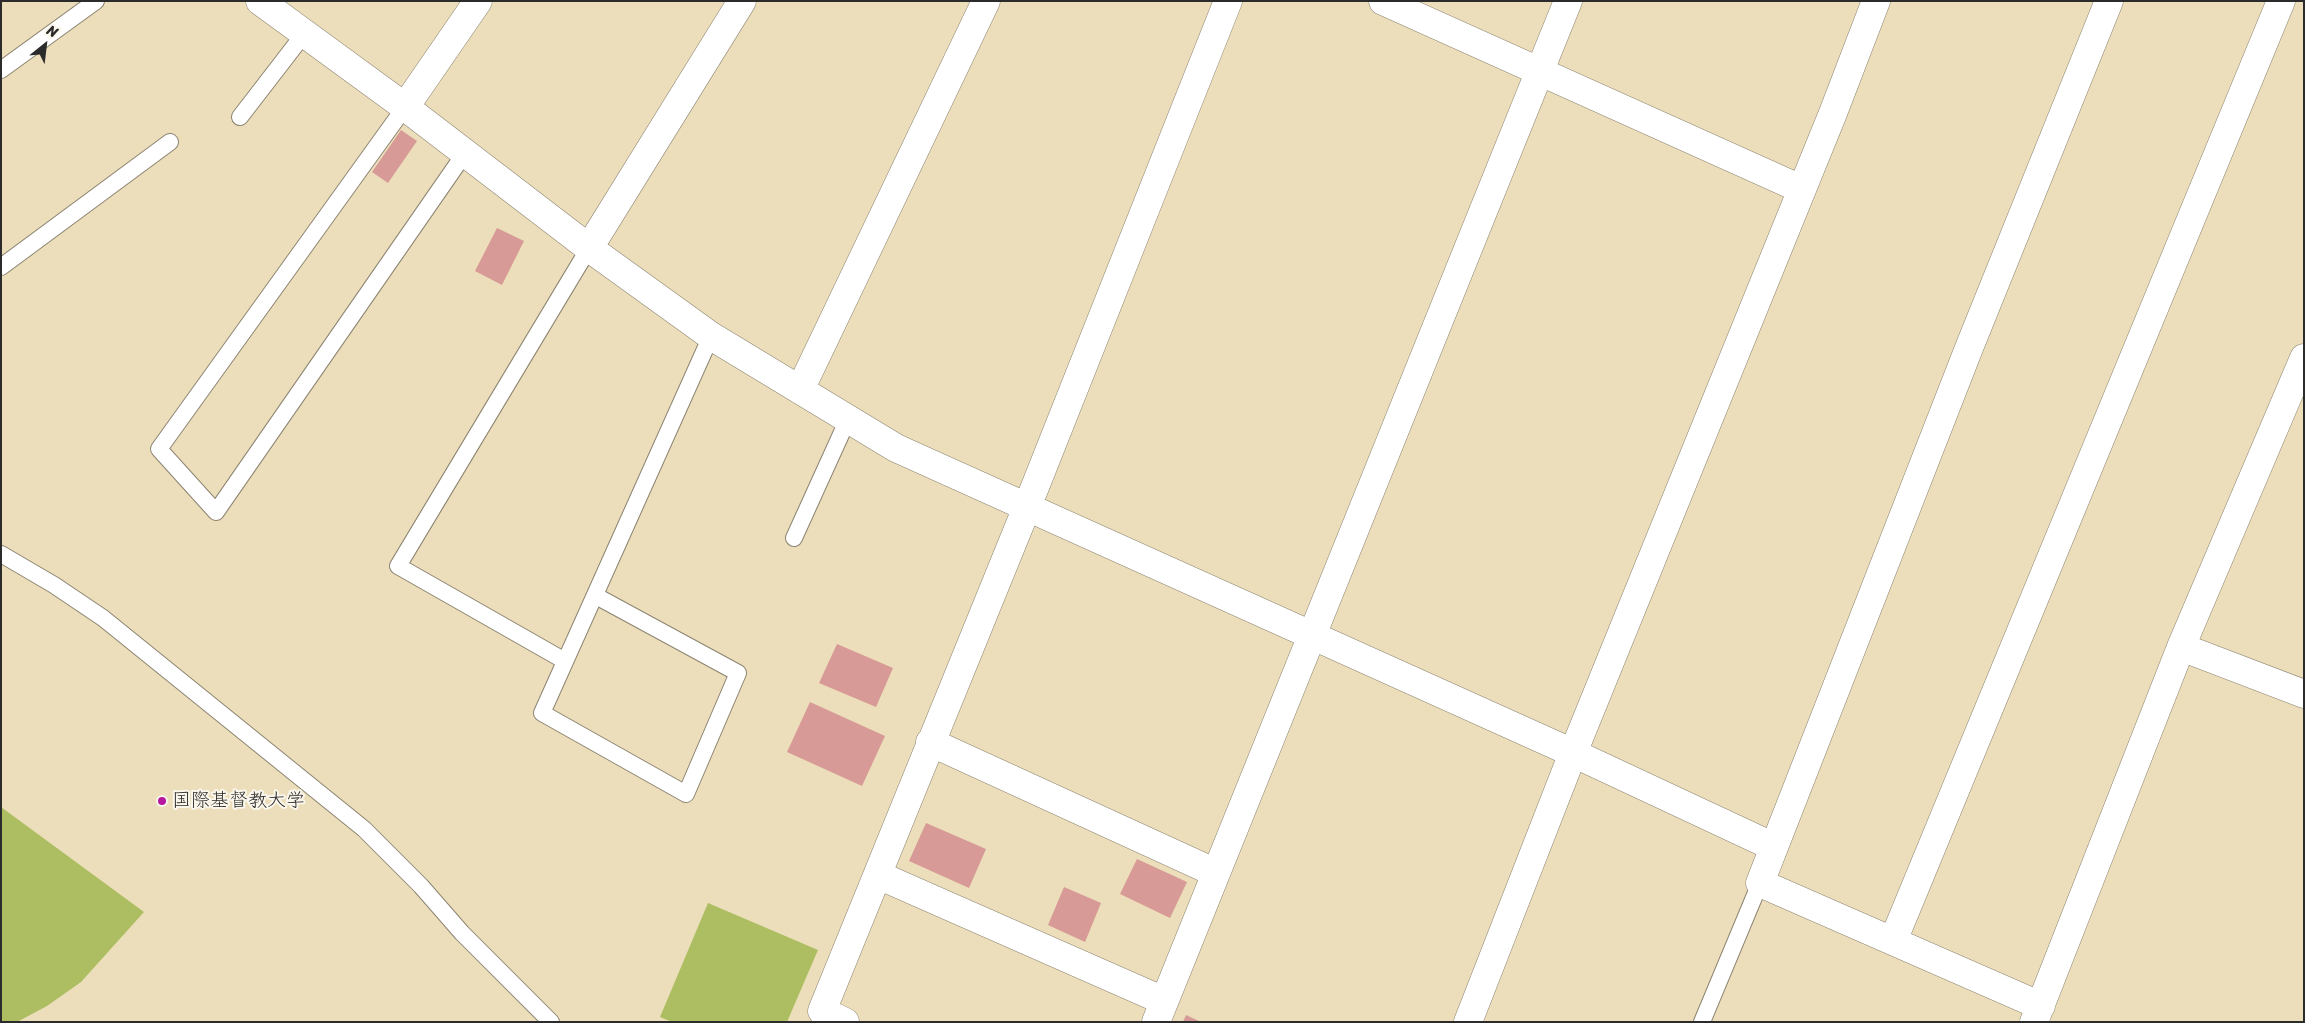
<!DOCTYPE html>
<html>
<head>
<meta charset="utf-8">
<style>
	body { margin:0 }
	#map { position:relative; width:2305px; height:1023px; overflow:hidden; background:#ecdeba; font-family:Sriracha,sans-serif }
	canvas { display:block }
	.frame { position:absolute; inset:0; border:2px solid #2b2b2b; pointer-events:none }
	.north { position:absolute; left:20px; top:20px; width:50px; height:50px; -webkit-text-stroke:4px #fbf7ec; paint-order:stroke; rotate:29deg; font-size:14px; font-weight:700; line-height:20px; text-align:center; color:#2b2b2b }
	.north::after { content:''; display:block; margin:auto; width:18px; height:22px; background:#2b2b2b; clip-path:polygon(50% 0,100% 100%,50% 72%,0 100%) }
</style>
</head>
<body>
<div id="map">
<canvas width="2305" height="1023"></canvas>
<div class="frame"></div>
<div class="north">N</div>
</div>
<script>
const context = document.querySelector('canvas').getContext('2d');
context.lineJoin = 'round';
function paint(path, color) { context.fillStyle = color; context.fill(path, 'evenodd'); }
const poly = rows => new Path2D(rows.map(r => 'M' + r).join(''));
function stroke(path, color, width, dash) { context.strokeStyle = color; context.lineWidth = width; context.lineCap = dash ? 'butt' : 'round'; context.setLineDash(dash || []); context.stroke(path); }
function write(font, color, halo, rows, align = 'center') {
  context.font = font + ' Sriracha,"Klee One",sans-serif'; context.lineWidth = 4; context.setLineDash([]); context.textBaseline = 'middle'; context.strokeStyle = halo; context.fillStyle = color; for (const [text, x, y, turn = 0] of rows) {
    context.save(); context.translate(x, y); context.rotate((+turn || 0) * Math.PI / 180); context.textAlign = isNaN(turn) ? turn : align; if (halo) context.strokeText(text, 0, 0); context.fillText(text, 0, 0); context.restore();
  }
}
const green = poly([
	[1,807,144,912,81,982,47,1006,17,1022,1,1022],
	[708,903,818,950,787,1022,672,1022,660,1017]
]);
const building = poly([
	[401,130,417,141,388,183,372,172],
	[497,228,524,241,502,285,475,271],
	[837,644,893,668,876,707,819,683],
	[810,702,885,736,862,786,787,752],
	[926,823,986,849,969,888,909,861],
	[1137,859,1187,882,1170,918,1120,894],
	[1064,887,1101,903,1085,942,1048,925],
	[1186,1015,1201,1022,1183,1022]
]);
const service = poly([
	[1,70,96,1],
	[405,107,159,449,216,512,465,153],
	[240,117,304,34],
	[1,267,170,142],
	[794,538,848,419],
	[1,554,54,585,103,618,364,829,421,886,462,933,551,1022],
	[596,596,738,673,686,794,542,713,711,336],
	[565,661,398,566,589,248],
	[1702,1022,1760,883]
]);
const minor = poly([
	[260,1,405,107,589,248,711,336,896,448,1573,753,1774,847],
	[1383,1,1801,189],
	[405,107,478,1],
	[589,248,742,1],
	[800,390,986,1],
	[2181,647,2304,694],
	[930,742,1216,873],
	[878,875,1164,1001],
	[1893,941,2281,1],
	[2041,1006,1760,883,1969,348,2109,1],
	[845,1022,822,1011,1027,507,1228,1],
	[1156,1022,1568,1],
	[1468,1022,1573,753,1833,113,1876,1],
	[2034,1022,2181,647,2304,358]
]);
const markers = [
	[162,801,5,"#b5179e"]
];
const poiNames = [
	["国際基督教大学",172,801]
];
paint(green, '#acbe61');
paint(building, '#d79a96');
stroke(service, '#8c8472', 18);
stroke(minor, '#8c8472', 29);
stroke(service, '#fff', 16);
stroke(minor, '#fff', 28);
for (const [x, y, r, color] of markers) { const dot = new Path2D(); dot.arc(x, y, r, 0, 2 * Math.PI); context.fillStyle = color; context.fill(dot); stroke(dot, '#fbf7ec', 2); }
write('19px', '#2b2b2b', '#fbf7ec', poiNames, 'left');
</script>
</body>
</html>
